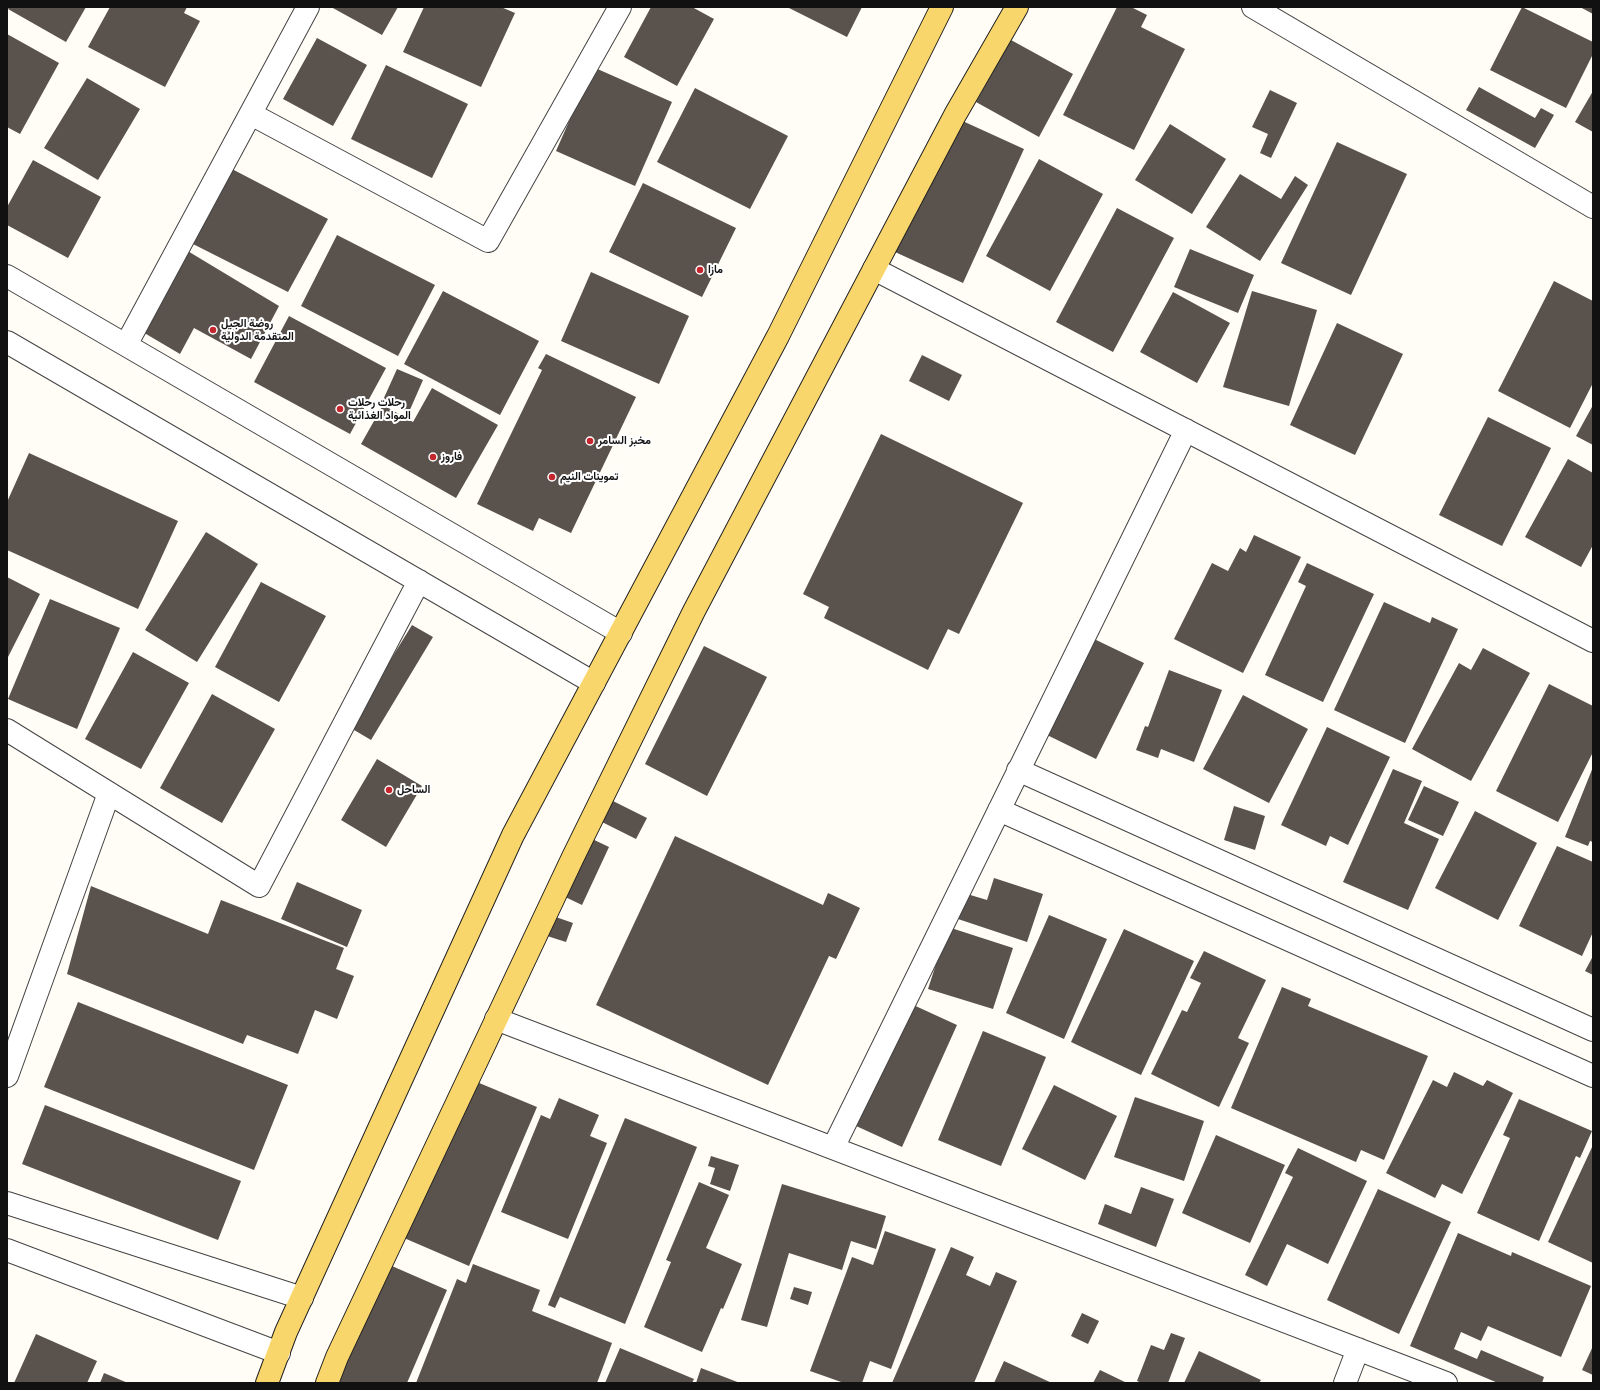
<!DOCTYPE html>
<html>
<head>
<meta charset="utf-8">
<style>
	body { margin:0 }
	#map { position:relative; width:1600px; height:1390px; overflow:hidden; background:#fffdf5; font-family:"Playfair Display",serif }
	canvas { display:block }
	.frame { position:absolute; inset:0; border:8px solid #111; pointer-events:none }
</style>
</head>
<body>
<div id="map">
<canvas width="1600" height="1390"></canvas>
<div class="frame"></div>
</div>
<script>
const context = document.querySelector('canvas').getContext('2d');
context.lineJoin = 'round';
function paint(path, color) { context.fillStyle = color; context.fill(path, 'evenodd'); }
const poly = rows => new Path2D(rows.map(r => 'M' + r).join(''));
function stroke(path, color, width, dash) { context.strokeStyle = color; context.lineWidth = width; context.lineCap = dash ? 'butt' : 'round'; context.setLineDash(dash || []); context.stroke(path); }
function write(font, color, halo, rows, align = 'center') {
  context.font = font + ' "Playfair Display",Vazirmatn,serif'; context.lineWidth = 4; context.setLineDash([]); context.textBaseline = 'middle'; context.strokeStyle = halo; context.fillStyle = color; for (const [text, x, y, turn = 0] of rows) {
    context.save(); context.translate(x, y); context.rotate((+turn || 0) * Math.PI / 180); context.textAlign = isNaN(turn) ? turn : align; if (halo) context.strokeText(text, 0, 0); context.fillText(text, 0, 0); context.restore();
  }
}
const building = poly([
	[9,7,86,7,66,42,8,9],
	[110,7,187,7,184,13,200,21,165,87,88,47],
	[331,7,398,7,382,35],
	[424,7,501,7,515,13,481,87,403,52],
	[651,7,692,7,714,19,677,86,624,57],
	[787,7,862,7,847,37],
	[1117,7,1131,7,1147,15,1141,27,1185,49,1134,150,1063,115],
	[1522,7,1593,42,1593,54,1566,108,1490,70],
	[1580,7,1593,7,1593,14],
	[7,34,59,63,20,134,7,127],
	[317,38,367,65,333,126,283,99],
	[1011,40,1073,74,1039,137,976,102],
	[386,65,468,104,432,178,351,139],
	[593,67,672,102,635,186,556,151],
	[87,78,140,109,98,180,44,148],
	[1479,87,1535,118,1541,108,1554,115,1535,148,1466,110],
	[695,88,788,136,750,209,657,162],
	[1270,90,1297,103,1271,158,1260,153,1268,134,1252,127],
	[1593,91,1593,132,1575,122],
	[956,118,1024,149,963,283,895,252],
	[1170,124,1226,159,1192,214,1135,180],
	[1337,142,1407,174,1351,295,1281,263],
	[1039,159,1103,194,1050,291,986,256],
	[33,160,101,197,68,258,7,225,7,207],
	[230,168,328,219,288,292,189,242],
	[1240,174,1281,199,1295,176,1308,185,1260,261,1206,227],
	[643,183,736,228,702,297,609,252],
	[1117,208,1174,238,1113,352,1056,322],
	[337,235,435,285,398,356,301,306],
	[1190,249,1254,275,1238,313,1174,287],
	[186,250,279,306,251,359,194,328,180,354,141,331],
	[591,272,689,316,659,384,561,341],
	[1554,281,1593,301,1593,383,1570,428,1498,391],
	[443,291,539,341,500,415,404,364],
	[1252,291,1317,310,1289,406,1223,387],
	[1173,292,1230,323,1197,383,1140,352],
	[289,316,386,368,350,434,254,382],
	[1337,323,1403,354,1355,455,1290,425],
	[546,354,636,397,571,533,539,518,533,531,477,504,542,370,538,368],
	[922,355,962,375,949,401,909,381],
	[397,369,423,380,409,412,383,400],
	[432,388,498,425,456,498,361,444,383,405,413,422],
	[1593,405,1593,445,1576,436],
	[1488,417,1551,448,1502,546,1439,515],
	[881,434,1023,503,959,634,948,629,928,670,824,618,829,607,803,594],
	[29,453,178,521,138,609,7,550,7,502],
	[1568,459,1593,473,1593,545,1581,567,1525,537],
	[206,532,258,564,197,662,145,630],
	[1254,535,1301,557,1243,673,1174,639,1212,563,1228,571,1240,548,1246,552],
	[1307,563,1374,594,1323,702,1265,675,1306,586,1298,582],
	[7,577,40,594,7,659],
	[261,582,326,616,279,702,215,667],
	[50,599,120,628,77,729,8,699],
	[1384,602,1430,623,1432,617,1458,629,1405,743,1334,710],
	[412,625,433,637,371,740,349,727],
	[1092,638,1144,663,1096,759,1045,734],
	[704,646,767,677,707,796,645,764],
	[1483,648,1530,673,1471,781,1412,749,1459,663,1471,670],
	[133,652,189,683,141,769,85,739],
	[1169,670,1222,690,1194,762,1161,749,1158,758,1136,750,1145,726,1148,727],
	[1549,684,1593,706,1593,752,1558,822,1496,791],
	[212,694,275,729,222,823,160,788],
	[1243,695,1308,729,1269,803,1203,769],
	[1327,727,1390,757,1348,845,1330,836,1326,846,1281,825],
	[377,759,422,786,386,847,341,820],
	[1593,767,1593,842,1590,841,1588,846,1565,837],
	[1393,769,1422,781,1404,823,1439,839,1408,910,1343,882],
	[1424,786,1459,802,1443,836,1408,820],
	[611,800,647,818,636,839,600,821],
	[1234,806,1265,816,1255,850,1224,840],
	[1475,811,1537,843,1498,920,1435,888],
	[675,836,823,905,828,893,860,908,836,959,829,956,768,1085,596,1005],
	[588,837,609,847,582,905,561,895],
	[1557,846,1593,862,1593,932,1582,956,1519,926],
	[994,878,1043,894,1027,942,958,919,967,894,987,900],
	[297,882,362,910,347,947,281,919],
	[91,886,208,934,221,900,344,948,336,969,354,976,337,1019,315,1010,298,1054,247,1035,243,1044,67,974],
	[550,915,573,923,566,942,544,935],
	[1049,915,1107,939,1064,1039,1006,1013],
	[948,927,1013,948,993,1009,928,989],
	[1124,929,1194,961,1141,1075,1071,1042],
	[1204,951,1266,980,1238,1038,1249,1043,1219,1107,1151,1074,1182,1010,1187,1012,1201,983,1190,978],
	[1593,956,1593,975,1585,971],
	[1282,987,1311,999,1308,1006,1428,1056,1384,1160,1361,1150,1356,1162,1231,1108],
	[78,1002,288,1085,254,1170,44,1087],
	[909,1003,957,1025,902,1147,854,1125],
	[983,1031,1046,1057,1001,1166,938,1140],
	[1454,1072,1483,1086,1487,1080,1513,1093,1462,1194,1442,1184,1435,1198,1386,1173,1433,1080,1447,1087],
	[472,1080,537,1107,469,1266,404,1238],
	[1054,1085,1117,1116,1085,1180,1022,1149],
	[1135,1097,1204,1121,1184,1181,1114,1157],
	[559,1098,599,1115,590,1136,607,1143,568,1239,501,1212,541,1115,550,1119],
	[1519,1099,1592,1131,1580,1158,1576,1156,1539,1241,1477,1213,1510,1138,1503,1135],
	[45,1105,241,1181,218,1240,22,1164],
	[625,1118,697,1147,625,1324,560,1297,555,1308,548,1305],
	[1216,1135,1285,1165,1250,1243,1182,1213],
	[1593,1145,1593,1263,1548,1242],
	[1298,1148,1367,1181,1328,1264,1287,1244,1267,1286,1245,1275,1293,1177,1285,1173],
	[711,1156,739,1165,730,1191,710,1184,715,1168,708,1166],
	[699,1182,729,1195,706,1248,742,1264,723,1309,721,1308,702,1352,644,1327,671,1262,666,1260],
	[782,1184,886,1216,876,1249,851,1241,842,1270,789,1253,767,1327,741,1320],
	[1141,1187,1174,1199,1156,1247,1098,1224,1105,1204,1131,1214],
	[1378,1189,1451,1222,1399,1334,1327,1300],
	[885,1231,936,1249,891,1369,870,1361,862,1383,844,1383,810,1371,852,1257,873,1265],
	[1458,1233,1511,1256,1512,1252,1591,1286,1561,1357,1488,1326,1481,1341,1461,1332,1454,1349,1477,1359,1481,1350,1544,1377,1542,1383,1498,1383,1410,1346],
	[951,1247,974,1257,966,1275,990,1286,996,1272,1017,1281,974,1383,892,1383],
	[385,1263,447,1290,407,1383,334,1383],
	[473,1264,540,1290,532,1311,612,1343,597,1383,416,1383,457,1279,466,1283],
	[794,1287,812,1292,808,1305,790,1299],
	[1082,1313,1099,1321,1088,1344,1071,1336],
	[1171,1333,1185,1338,1168,1383,1142,1383,1137,1381,1151,1345,1164,1350],
	[36,1334,97,1361,87,1383,14,1383],
	[1593,1346,1593,1375,1582,1370],
	[620,1348,694,1379,692,1383,605,1383],
	[1199,1351,1261,1380,1259,1383,1184,1383],
	[1004,1361,1052,1383,994,1383],
	[701,1368,740,1383,696,1383],
	[1100,1370,1127,1383,1093,1383],
	[104,1373,128,1383,100,1383]
]);
const minor = poly([
	[1253,7,1593,207],
	[251,114,488,241,620,7],
	[874,269,1593,641],
	[7,276,621,633],
	[7,342,594,683],
	[126,345,308,7],
	[7,730,259,886,419,581],
	[1018,770,1593,1030],
	[999,810,1593,1076],
	[496,1019,1446,1383],
	[7,1076,109,793],
	[833,1148,1186,430],
	[7,1203,302,1298],
	[7,1250,279,1353],
	[1345,1383,1358,1349]
]);
const major = poly([
	[267,1383,286,1332,513,835,778,336,942,7],
	[327,1383,337,1357,573,857,694,611,955,115,1017,7]
]);
const markers = [
	[700,270,4,"#c4262e"],
	[213,330,4,"#c4262e"],
	[340,409,4,"#c4262e"],
	[590,441,4,"#c4262e"],
	[433,457,4,"#c4262e"],
	[552,477,4,"#c4262e"],
	[389,790,4,"#c4262e"]
];
const poiNames = [
	["مازا",708,270],
	["روضة الجيل",221,324],
	["المتقدمة الدولية",221,337],
	["رحلات رحلات",348,403],
	["المواد الغذائية",348,416],
	["مخبز السامر",598,441],
	["فاروز",441,457],
	["تموينات النيم",560,477],
	["الساحل",397,790]
];
paint(building, '#5a524d');
stroke(minor, '#444', 24);
stroke(major, '#222', 24);
stroke(minor, '#fff', 22);
stroke(major, '#f9d66b', 22);
for (const [x, y, r, color] of markers) { const dot = new Path2D(); dot.arc(x, y, r, 0, 2 * Math.PI); context.fillStyle = color; context.fill(dot); stroke(dot, '#fff', 1.5); }
write('bold 11px', '#111', '#fff', poiNames, 'left');
</script>
</body>
</html>
